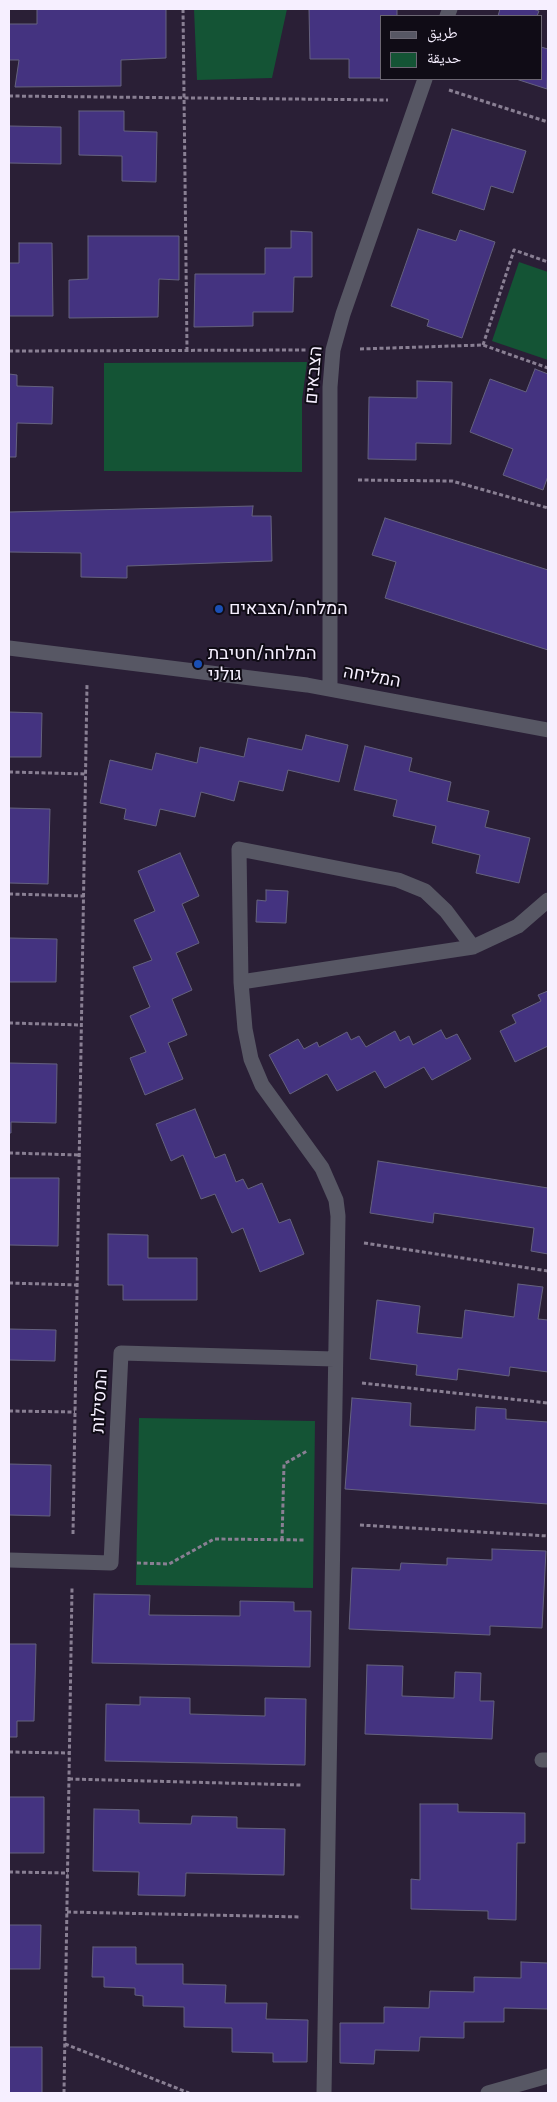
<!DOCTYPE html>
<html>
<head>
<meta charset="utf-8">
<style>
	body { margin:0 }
	#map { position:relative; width:557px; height:2102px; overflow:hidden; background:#2a1f36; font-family:Karla,"Noto Naskh Arabic",sans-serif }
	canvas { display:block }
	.frame { position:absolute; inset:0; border:10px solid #f6efff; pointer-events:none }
	.legend { position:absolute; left:380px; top:15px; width:162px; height:65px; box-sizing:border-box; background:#100c16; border:1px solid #6c6773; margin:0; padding:6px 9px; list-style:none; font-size:15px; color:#f6efff }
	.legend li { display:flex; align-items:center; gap:10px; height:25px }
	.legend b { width:25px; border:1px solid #6c6773 }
</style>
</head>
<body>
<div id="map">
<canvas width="557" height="2102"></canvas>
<div class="frame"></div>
<ul class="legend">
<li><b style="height:6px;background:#575764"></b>طريق</li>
<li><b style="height:14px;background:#145435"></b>حديقة</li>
</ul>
</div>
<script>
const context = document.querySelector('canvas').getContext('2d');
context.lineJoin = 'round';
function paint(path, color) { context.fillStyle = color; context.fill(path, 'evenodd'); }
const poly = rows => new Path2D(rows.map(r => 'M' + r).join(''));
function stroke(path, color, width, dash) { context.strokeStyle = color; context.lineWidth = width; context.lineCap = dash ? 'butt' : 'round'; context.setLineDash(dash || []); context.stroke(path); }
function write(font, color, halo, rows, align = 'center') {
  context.font = font + ' Karla,Heebo,sans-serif'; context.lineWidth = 4; context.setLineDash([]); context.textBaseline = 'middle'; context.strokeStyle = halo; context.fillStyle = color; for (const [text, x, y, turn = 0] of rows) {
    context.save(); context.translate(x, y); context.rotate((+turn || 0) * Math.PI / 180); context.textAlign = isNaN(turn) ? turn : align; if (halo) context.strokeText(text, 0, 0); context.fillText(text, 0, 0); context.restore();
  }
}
const green = poly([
	[194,9,287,9,272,78,197,80],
	[519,262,548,272,548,360,492,341],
	[307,362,302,400,302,472,104,471,104,363],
	[139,1418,315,1421,313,1588,136,1585]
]);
const building = poly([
	[37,9,166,9,166,58,121,60,121,86,15,87,19,60,9,60,9,24,37,24,37,9],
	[309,9,397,9,397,16,381,16,381,78,349,78,349,59,310,59,309,9],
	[500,9,533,9,539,11,537,16,498,16,500,9],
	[541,47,548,49,547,89,516,79,541,79,541,47],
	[79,111,124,111,124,131,157,132,156,182,122,181,122,156,79,155,79,111],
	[9,126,61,127,61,164,9,163,9,126],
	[452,129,526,151,513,193,491,186,484,210,432,193,452,129],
	[418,229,456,241,460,230,495,242,462,338,427,326,429,320,391,306,418,229],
	[291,231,312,232,312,277,294,277,293,312,253,312,253,326,194,327,195,274,265,274,265,248,291,248,291,231],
	[88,236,179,236,179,280,159,279,158,317,69,318,69,280,88,279,88,236],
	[19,243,52,243,53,316,9,316,9,263,19,263,19,243],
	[535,369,548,374,548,476,543,490,503,475,513,449,470,432,490,379,526,392,535,369],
	[9,374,17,375,17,386,53,387,52,424,17,423,16,457,9,457,9,374],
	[417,381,452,382,451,444,416,443,416,460,368,459,369,397,417,398,417,381],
	[253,506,252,516,271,516,272,561,127,566,127,578,81,577,81,553,9,552,9,512,253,506],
	[385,518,548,570,548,650,385,598,396,562,372,555,385,518],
	[9,712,42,713,41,757,9,757,9,712],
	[306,735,348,745,339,782,288,770,283,791,239,781,234,801,201,792,195,817,160,809,156,826,124,819,126,809,100,803,110,760,152,770,156,753,197,763,200,747,244,757,248,738,302,750,306,735],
	[365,746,412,758,409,771,451,782,447,801,489,811,485,827,530,838,519,883,476,873,480,855,432,843,436,826,393,816,397,800,354,790,365,746],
	[9,808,50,809,48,884,9,883,9,808],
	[180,853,199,896,182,904,199,943,176,953,192,990,172,999,187,1035,168,1043,183,1079,145,1095,130,1058,146,1052,130,1016,150,1007,133,967,152,960,134,920,155,911,138,871,180,853],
	[266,890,288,891,286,923,256,922,257,900,266,901,266,890],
	[9,938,57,939,56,982,9,982,9,938],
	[548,991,548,1046,515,1062,500,1031,516,1023,512,1015,541,1001,538,995,548,991],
	[441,1030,446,1039,457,1034,471,1059,432,1080,424,1067,385,1088,375,1071,337,1091,327,1074,290,1094,269,1055,298,1039,304,1049,317,1042,319,1047,347,1032,351,1040,359,1036,366,1047,395,1031,400,1041,409,1036,413,1045,441,1030],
	[9,1063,57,1064,56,1123,11,1122,11,1133,9,1133,9,1063],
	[195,1109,215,1158,225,1154,236,1182,243,1179,248,1189,262,1183,279,1223,290,1219,304,1254,260,1272,243,1228,232,1233,215,1194,201,1199,183,1155,171,1161,156,1124,195,1109],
	[378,1161,548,1188,548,1254,531,1251,534,1228,434,1213,433,1223,370,1213,378,1161],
	[9,1178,59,1178,58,1246,9,1245,9,1178],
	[108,1234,148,1235,148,1258,197,1258,197,1300,123,1300,123,1285,108,1285,108,1234],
	[518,1284,543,1287,538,1319,548,1320,548,1372,510,1367,509,1376,458,1369,457,1380,416,1375,417,1365,370,1359,377,1300,420,1306,417,1333,462,1338,465,1310,514,1317,518,1284],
	[9,1329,56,1330,55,1361,9,1360,9,1329],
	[352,1398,411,1403,410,1426,475,1430,476,1407,506,1409,506,1419,548,1422,548,1504,345,1489,352,1398],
	[9,1464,51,1465,50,1516,9,1515,9,1464],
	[492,1549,546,1551,542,1628,490,1626,490,1635,349,1629,352,1568,400,1570,401,1563,447,1565,447,1558,492,1560,492,1549],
	[94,1594,150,1595,149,1615,240,1616,240,1601,294,1602,294,1611,311,1611,310,1667,92,1663,94,1594],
	[9,1644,36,1644,34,1721,17,1721,17,1737,9,1737,9,1644],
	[367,1665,403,1666,402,1696,454,1698,455,1672,481,1673,480,1701,494,1701,492,1739,365,1734,367,1665],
	[140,1697,190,1698,190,1714,265,1716,265,1698,306,1699,305,1765,105,1761,106,1704,140,1705,140,1697],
	[9,1797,44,1797,44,1853,9,1853,9,1797],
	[420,1804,458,1804,458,1812,525,1813,525,1843,517,1843,516,1920,488,1919,488,1911,411,1909,411,1879,420,1880,420,1804],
	[94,1809,139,1810,139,1823,191,1824,192,1816,237,1817,237,1828,285,1829,284,1875,186,1873,185,1896,138,1895,139,1872,93,1871,94,1809],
	[9,1925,41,1925,40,1969,9,1969,9,1925],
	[93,1947,136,1947,136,1964,183,1964,183,1984,226,1985,225,2003,267,2003,266,2019,308,2020,307,2062,273,2062,273,2053,232,2052,232,2028,184,2027,184,2007,143,2006,143,1996,135,1995,135,1988,104,1987,104,1977,92,1977,93,1947],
	[521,1962,548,1963,548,2009,504,2008,504,2022,464,2022,464,2038,420,2037,419,2051,375,2050,374,2064,340,2063,340,2023,384,2023,384,2007,429,2008,430,1991,474,1992,474,1977,521,1978,521,1962],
	[9,2047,42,2047,42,2093,9,2093,9,2047]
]);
const path = poly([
	[183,9,187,349],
	[449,90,548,122],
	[9,96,388,100],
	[483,345,514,250,548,262],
	[360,349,483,345,548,368],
	[9,351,306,350],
	[358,480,452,481,548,508],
	[9,772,87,774],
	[9,894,85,896],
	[9,1023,82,1025],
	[9,1153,80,1155],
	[364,1243,548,1271],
	[9,1283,78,1285],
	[362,1383,548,1403],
	[9,1411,75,1412],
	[360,1525,548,1536],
	[73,1534,87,685],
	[282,1540,284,1464,307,1451],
	[137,1563,169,1564,214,1539,306,1540],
	[9,1752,70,1753],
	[69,1779,301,1785],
	[9,1872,68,1873],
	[67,1912,301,1917],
	[65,2044,189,2093],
	[64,2093,72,1588]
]);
const minor = poly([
	[447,16,450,9],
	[9,648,307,685,548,730],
	[330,689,330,387,333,350,343,314,425,79],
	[241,982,473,947,518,926,548,900],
	[9,1560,111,1563,121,1353,334,1359],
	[542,1760,548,1760],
	[324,2093,338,1216,336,1200,322,1168,262,1085,251,1059,245,1029,241,982,239,849,398,880,425,891,446,911,473,947],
	[488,2093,548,2076]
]);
const markers = [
	[219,609,5,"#1a4fb4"],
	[198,664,5,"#1a4fb4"]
];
const streetNames = [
	["הצבאים",314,375,-85],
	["המליחה",372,677,10],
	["המסילות",100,1401,-87]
];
const poiNames = [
	["המלחה/הצבאים",229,609],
	["המלחה/חטיבת",208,654],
	["גולני",208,675]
];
paint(green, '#145435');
paint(building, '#443380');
stroke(building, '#65627e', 1);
stroke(path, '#897f93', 3, [4, 2.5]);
stroke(minor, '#575764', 15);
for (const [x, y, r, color] of markers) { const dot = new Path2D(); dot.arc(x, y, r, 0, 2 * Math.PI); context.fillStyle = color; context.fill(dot); stroke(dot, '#100c16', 2); }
write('18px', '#f6efff', '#100c16', streetNames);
write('18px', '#f6efff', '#100c16', poiNames, 'left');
</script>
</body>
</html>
